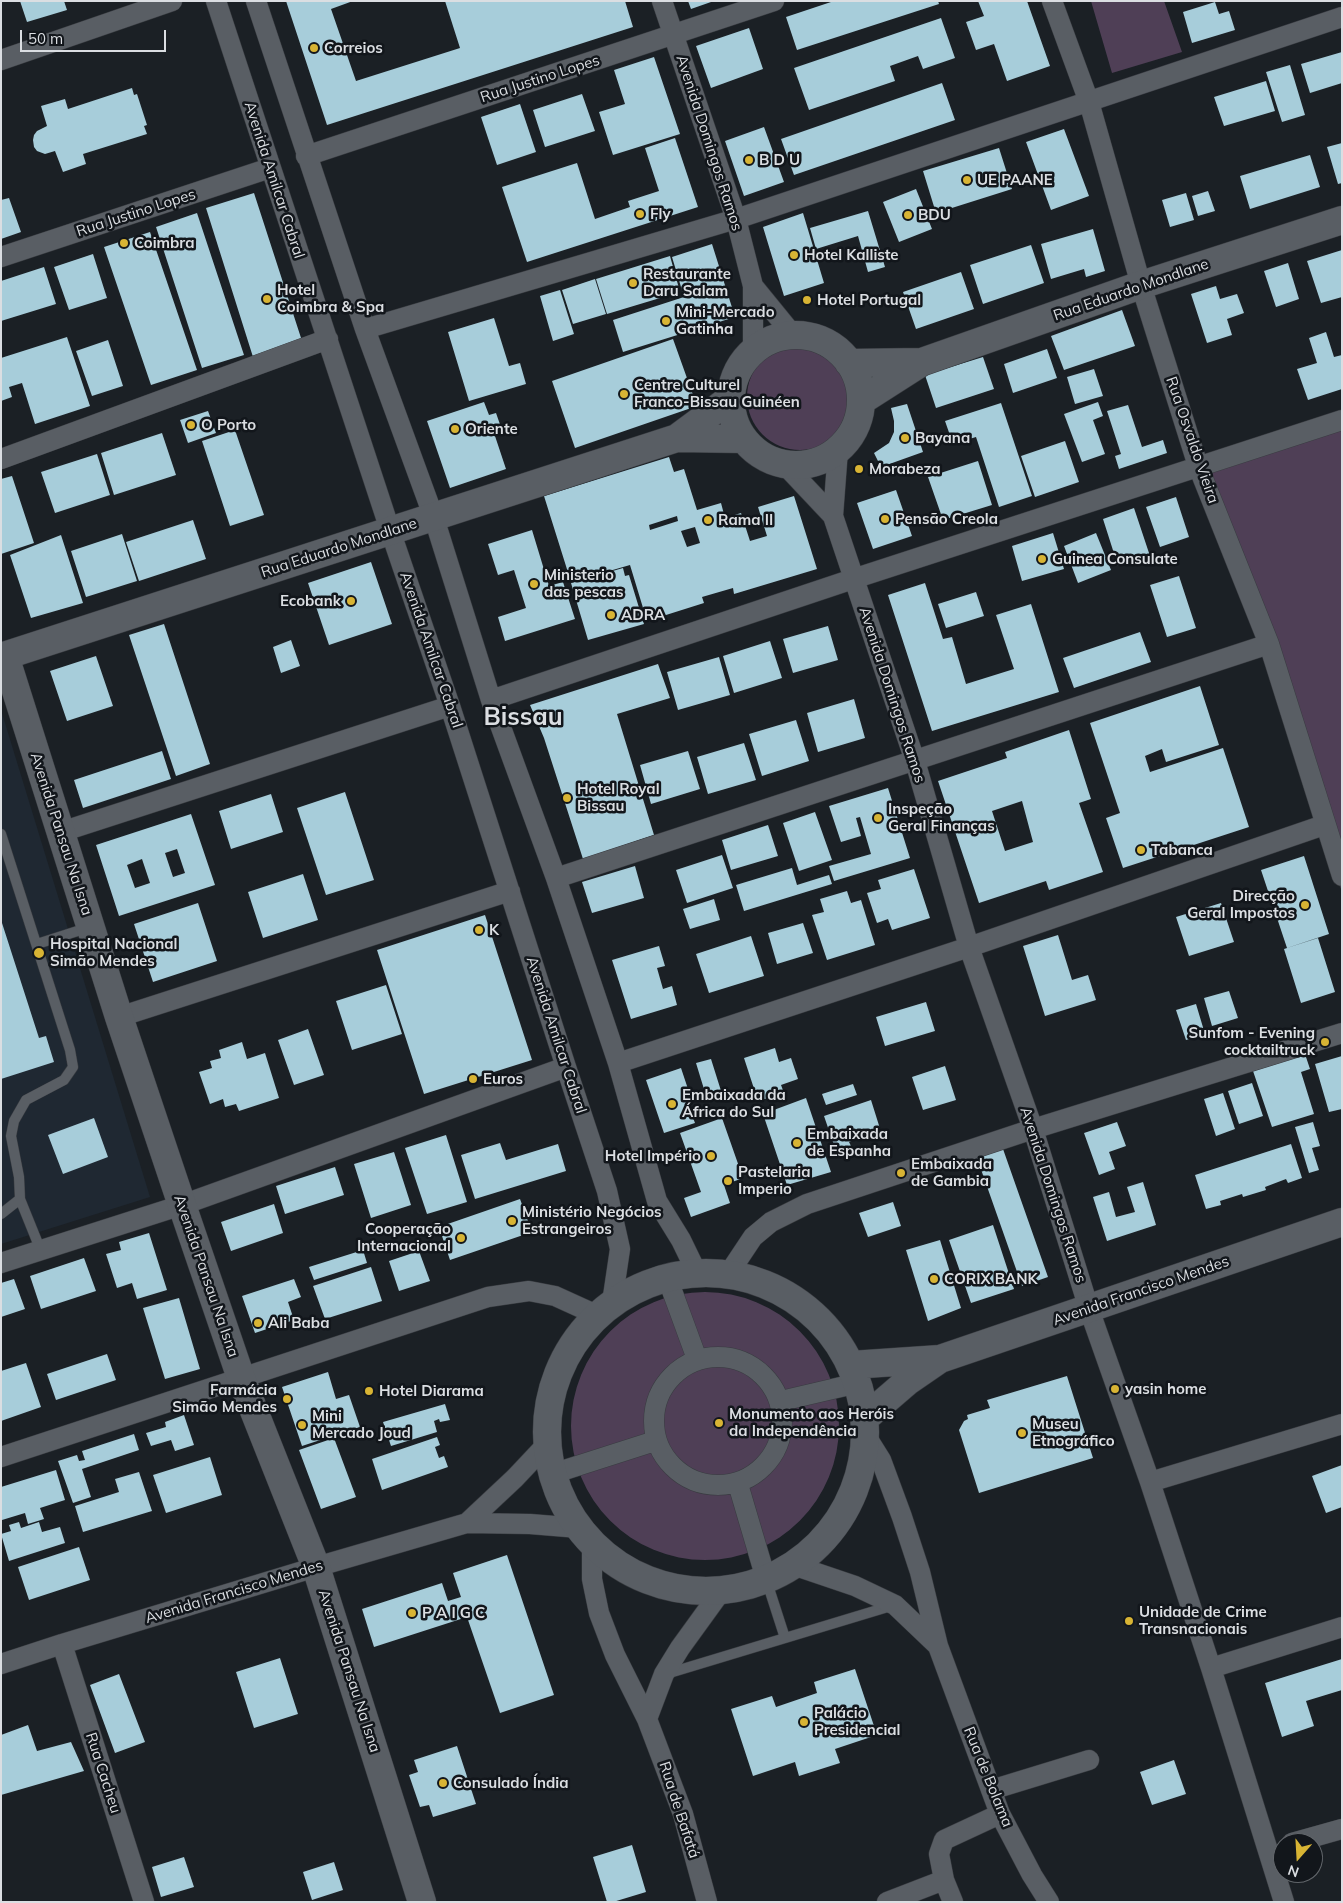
<!DOCTYPE html>
<html>
<head>
<meta charset="utf-8">
<style>
	body { margin:0 }
	#map { position:relative; width:1343px; height:1903px; overflow:hidden; background:#1b2025; font-family:Mulish,sans-serif }
	canvas { display:block }
	.frame { position:absolute; inset:0; border:2px solid #dbdee2; pointer-events:none }
	.north { position:absolute; left:1273px; top:1833px; width:50px; height:50px; box-sizing:border-box; background:#12161b; border:1px solid #62666b; border-radius:50%; rotate:199deg; font-size:14px; font-weight:700; line-height:20px; text-align:center; color:#dbdee2 }
	.north::after { content:''; display:block; margin:auto; width:18px; height:22px; background:#d8b434; clip-path:polygon(50% 0,100% 100%,50% 72%,0 100%) }
	.scale { position:absolute; left:20px; top:30px; width:146px; height:22px; box-sizing:border-box; border:2px solid #dbdee2; border-top:0; padding-left:6px; font-size:15px; line-height:18px; white-space:nowrap; color:#dbdee2; -webkit-text-stroke:4px #12161b; paint-order:stroke }
</style>
</head>
<body>
<div id="map">
<canvas width="1343" height="1903"></canvas>
<div class="frame"></div>
<div class="north">N</div>
<div class="scale">50 m</div>
</div>
<script>
const context = document.querySelector('canvas').getContext('2d');
context.lineJoin = 'round';
function paint(path, color) { context.fillStyle = color; context.fill(path, 'evenodd'); }
const poly = rows => new Path2D(rows.map(r => 'M' + r).join(''));
function stroke(path, color, width, dash) { context.strokeStyle = color; context.lineWidth = width; context.lineCap = dash ? 'butt' : 'round'; context.setLineDash(dash || []); context.stroke(path); }
function write(font, color, halo, rows, align = 'center') {
  context.font = font + ' Mulish,sans-serif'; context.lineWidth = 5; context.setLineDash([]); context.textBaseline = 'middle'; context.strokeStyle = halo; context.fillStyle = color; for (const [text, x, y, turn = 0] of rows) {
    context.save(); context.translate(x, y); context.rotate((+turn || 0) * Math.PI / 180); context.textAlign = isNaN(turn) ? turn : align; if (halo) context.strokeText(text, 0, 0); context.fillText(text, 0, 0); context.restore();
  }
}
const built = poly([
	[1,710,150,1197,1,1244]
]);
const green = poly([
	[1091,1,1164,1,1182,52,1112,73],
	'747 397a53 53 0 1 1 106 0a53 53 0 1 1-106 0Z',
	[1342,422,1342,892,1202,467],
	'571 1426a134 134 0 1 1 268 0a134 134 0 1 1-268 0Z'
]);
const building = poly([
	[20,1,64,1,67,10,27,22],
	[286,1,353,1,331,9,356,81,460,48,445,1,625,1,633,27,327,125],
	[688,1,711,1,711,2,691,9],
	[834,1,938,1,939,4,797,50,786,17],
	[978,1,1027,1,1050,66,1007,81,994,44,976,50,966,22,984,16],
	[1215,2,1219,14,1229,11,1235,30,1192,43,1183,12],
	[941,18,955,58,923,69,918,56,890,66,895,81,809,110,794,68],
	[749,28,763,69,711,88,696,46],
	[1342,52,1342,83,1310,93,1301,64],
	[654,57,680,134,613,155,599,112,625,104,614,70],
	[1290,65,1305,115,1282,122,1266,72],
	[1266,81,1275,111,1224,126,1214,97],
	[942,83,955,120,794,175,781,139],
	[132,88,134,95,137,94,147,125,144,126,147,134,83,154,86,164,63,172,55,151,45,154,37,151,34,147,33,140,34,135,37,131,47,126,41,106,65,99,68,109],
	[582,94,595,131,545,147,533,110],
	[520,104,536,152,497,165,481,117],
	[764,127,784,182,744,196,725,141],
	[1064,129,1089,196,1051,210,1026,142],
	[675,138,698,207,527,262,502,187,577,163,595,219,630,207,628,201,659,191,645,148],
	[1342,143,1342,183,1338,184,1327,147],
	[999,148,1012,189,936,213,923,171],
	[1310,155,1320,187,1250,209,1240,176],
	[916,189,932,229,899,242,883,202],
	[1208,191,1215,211,1198,216,1192,196],
	[254,193,302,341,253,357,206,208],
	[1186,193,1194,220,1170,227,1162,200],
	[9,198,21,232,1,239,1,200],
	[868,211,885,267,868,272,858,236,816,249,810,228],
	[197,213,244,355,202,368,156,227],
	[803,213,824,283,784,296,763,227],
	[1093,229,1105,271,1086,277,1084,269,1051,279,1041,244],
	[150,232,197,370,151,385,104,247],
	[712,244,735,317,623,352,613,320,684,297,672,257],
	[1031,245,1044,283,983,304,970,265],
	[1342,250,1342,297,1321,303,1307,261],
	[93,254,107,298,69,310,54,267],
	[670,256,680,292,607,314,596,279],
	[1288,263,1299,299,1276,307,1264,271],
	[44,267,56,304,1,321,1,281],
	[961,272,974,309,916,329,903,292],
	[595,279,606,314,573,324,562,290],
	[1216,286,1220,299,1237,294,1244,313,1227,319,1232,335,1207,343,1191,294],
	[560,290,574,334,553,341,540,296],
	[1122,310,1135,346,1064,370,1051,336],
	[494,318,509,366,520,363,526,384,469,401,448,332],
	[1326,332,1334,357,1342,355,1342,389,1308,400,1297,369,1317,363,1309,338],
	[67,337,90,406,35,424,22,383,9,387,12,397,1,401,1,358],
	[673,339,697,406,575,448,552,381],
	[108,340,123,386,92,396,76,351],
	[1047,349,1057,378,1013,393,1004,364],
	[983,357,994,389,936,408,925,375],
	[1094,369,1103,396,1075,404,1067,377],
	[484,402,489,415,496,413,503,433,495,436,506,469,450,488,427,421],
	[1098,402,1103,416,1093,420,1105,454,1082,462,1064,414],
	[1001,403,1032,496,999,507,976,437,953,444,945,421],
	[907,404,923,452,881,467,874,453,889,443,894,432,894,421,891,408],
	[1128,405,1142,447,1163,440,1167,453,1119,469,1115,456,1121,454,1107,411],
	[208,411,216,433,188,443,180,420],
	[235,430,264,515,230,526,202,441],
	[162,433,176,475,114,495,101,453],
	[1065,441,1079,482,1035,497,1021,456],
	[97,454,110,495,55,513,41,472],
	[669,457,674,472,684,469,697,510,721,503,725,518,741,513,750,541,767,536,758,507,794,496,817,569,734,594,733,588,702,597,704,603,647,621,630,565,571,582,544,496],
	[677,516,678,521,650,530,649,525],
	[695,527,700,543,687,547,681,531],
	[978,461,992,505,943,520,928,477],
	[12,476,34,543,1,554,1,479],
	[896,490,912,536,873,549,857,503],
	[1176,497,1189,537,1160,547,1146,507],
	[1134,508,1150,556,1118,566,1103,519],
	[193,520,206,559,139,581,126,542],
	[532,530,549,586,563,582,575,619,505,641,498,617,526,608,514,570,498,575,488,544],
	[1053,533,1064,569,1022,581,1012,546],
	[1096,533,1111,570,1078,583,1064,546],
	[122,534,137,581,86,597,71,551],
	[61,535,83,603,31,618,10,555],
	[371,562,392,624,329,645,308,583],
	[623,568,625,576,629,575,644,624,588,640,571,583],
	[1179,576,1196,628,1167,637,1150,585],
	[925,583,943,639,952,637,966,684,1014,669,996,615,1031,604,1059,692,932,731,888,595],
	[976,592,984,616,946,628,938,604],
	[164,624,210,764,176,776,129,635],
	[828,626,838,660,793,673,783,639],
	[1140,632,1151,662,1074,688,1063,658],
	[291,640,300,666,281,673,273,647],
	[770,641,782,678,734,693,723,656],
	[96,656,113,706,67,721,50,671],
	[719,657,730,695,678,710,667,672],
	[658,664,670,698,617,714,654,835,583,859,544,738,530,705],
	[1200,686,1219,745,1166,762,1162,749,1145,756,1150,772,1223,748,1249,827,1123,868,1106,818,1120,813,1090,723],
	[854,699,865,738,818,752,807,713],
	[796,720,809,761,762,776,749,734],
	[1069,730,1091,799,1079,803,1103,872,1049,890,1046,881,979,903,938,781,1007,758,1005,752],
	[1022,801,1033,842,1005,851,992,811],
	[744,743,756,780,708,794,697,757],
	[162,751,171,779,83,808,74,780],
	[688,751,700,789,651,804,640,765],
	[888,788,910,858,834,881,829,866,871,854,860,817,856,818,861,836,841,842,829,806],
	[345,792,374,880,326,895,297,808],
	[271,794,283,832,231,849,219,811],
	[815,812,832,860,799,871,783,823],
	[191,814,215,885,119,916,96,845],
	[177,849,185,873,173,877,165,853],
	[142,859,150,883,135,888,127,865],
	[768,825,778,856,731,870,722,840],
	[722,855,733,888,687,903,676,870],
	[1304,856,1329,934,1287,948,1261,870],
	[635,866,644,898,592,913,582,882],
	[792,868,797,885,829,875,832,884,744,911,736,885],
	[914,869,930,918,892,930,888,919,877,923,867,893,881,889,878,880],
	[303,874,318,920,263,938,248,892],
	[847,891,851,903,861,900,875,945,827,960,812,915,824,912,820,899],
	[714,899,720,920,690,929,683,909],
	[198,903,217,961,153,982,134,924],
	[1221,903,1234,942,1189,956,1176,917],
	[485,915,532,1060,424,1094,377,950],
	[2,923,39,1038,46,1036,54,1062,1,1079],
	[803,923,813,953,777,964,768,933],
	[1058,935,1072,980,1088,975,1096,1000,1045,1016,1023,946],
	[751,936,764,976,709,993,696,954],
	[1318,938,1335,992,1301,1003,1284,949],
	[659,946,665,966,657,968,663,989,672,986,677,1005,631,1019,612,960],
	[386,985,402,1034,352,1050,336,1001],
	[1229,991,1238,1018,1212,1026,1204,998],
	[926,1002,935,1031,885,1046,876,1017],
	[1196,1004,1205,1034,1186,1040,1176,1010],
	[308,1029,324,1075,294,1085,278,1040],
	[242,1042,247,1059,265,1053,279,1098,239,1111,236,1104,225,1107,223,1099,210,1104,199,1072,212,1068,210,1061,221,1058,219,1050],
	[775,1048,779,1062,791,1058,798,1079,781,1085,784,1093,758,1101,744,1058],
	[1305,1054,1310,1069,1301,1072,1314,1114,1272,1127,1253,1071],
	[1342,1056,1342,1109,1329,1112,1315,1064],
	[711,1059,722,1094,707,1099,696,1063],
	[945,1066,956,1100,923,1110,912,1077],
	[681,1068,692,1101,687,1102,695,1123,664,1133,646,1080],
	[1252,1083,1263,1116,1239,1124,1228,1091],
	[853,1084,857,1095,826,1105,822,1094],
	[1223,1093,1235,1129,1216,1136,1204,1099],
	[806,1098,831,1172,787,1185,763,1114],
	[871,1100,882,1135,870,1139,868,1135,849,1142,851,1146,836,1151,824,1116],
	[94,1118,108,1157,63,1174,48,1135],
	[722,1118,743,1178,724,1185,730,1203,691,1217,684,1198,701,1192,680,1133],
	[1117,1122,1126,1146,1109,1152,1115,1169,1099,1175,1084,1133],
	[1313,1122,1320,1146,1312,1148,1319,1170,1309,1173,1295,1127],
	[446,1135,467,1202,427,1214,405,1148],
	[500,1143,506,1160,558,1144,566,1171,475,1199,461,1155],
	[1291,1144,1302,1178,1288,1183,1286,1179,1265,1187,1266,1190,1243,1197,1242,1194,1220,1201,1221,1205,1206,1209,1195,1175],
	[1003,1149,1048,1277,1022,1286,977,1158],
	[394,1152,411,1205,371,1218,354,1164],
	[335,1167,344,1195,285,1214,276,1186],
	[1143,1182,1156,1225,1107,1241,1093,1197,1109,1192,1116,1217,1135,1212,1127,1187],
	[520,1199,532,1232,450,1260,439,1227],
	[893,1202,901,1226,868,1237,859,1213],
	[274,1204,283,1233,231,1251,221,1222],
	[993,1225,1014,1289,971,1303,949,1240],
	[149,1233,167,1290,137,1299,132,1283,117,1288,106,1254,121,1250,119,1242],
	[940,1240,961,1308,928,1321,906,1250],
	[363,1250,367,1263,314,1280,309,1267],
	[419,1251,430,1281,399,1291,389,1261],
	[84,1258,96,1291,41,1309,30,1276],
	[371,1267,382,1301,325,1319,313,1286],
	[14,1279,25,1309,1,1317,1,1283],
	[294,1279,301,1297,288,1302,294,1320,255,1333,242,1296],
	[179,1298,200,1369,165,1379,143,1308],
	[107,1354,116,1380,56,1400,47,1374],
	[26,1363,41,1407,1,1421,1,1371],
	[328,1372,336,1399,349,1395,360,1427,302,1446,282,1387],
	[1067,1376,1093,1458,979,1493,959,1430,964,1421,968,1419,967,1415,990,1408,987,1400],
	[445,1404,450,1420,440,1422,439,1419,434,1421,437,1432,391,1446,383,1422],
	[184,1415,194,1445,175,1451,171,1440,151,1446,146,1433,166,1427,165,1422],
	[134,1434,139,1450,82,1469,91,1497,73,1503,58,1461,77,1455,79,1461,85,1460,82,1451],
	[437,1437,440,1445,435,1447,439,1458,444,1456,448,1467,382,1490,372,1459],
	[334,1438,356,1497,321,1509,299,1450],
	[210,1457,222,1495,166,1513,153,1475],
	[1342,1465,1342,1507,1326,1513,1312,1476],
	[56,1470,65,1500,40,1508,44,1519,28,1524,25,1513,2,1520,1,1487],
	[139,1472,152,1511,83,1532,75,1506,119,1492,115,1479],
	[19,1522,21,1528,39,1522,42,1532,60,1527,65,1543,9,1561,1,1534,11,1531,9,1525],
	[79,1547,90,1580,29,1600,18,1567],
	[507,1555,554,1695,500,1713,467,1617,374,1647,362,1609,442,1583,448,1601,461,1597,453,1573],
	[280,1658,298,1714,254,1728,236,1672],
	[1342,1659,1342,1690,1306,1701,1314,1726,1282,1737,1265,1683],
	[855,1669,877,1735,835,1749,840,1763,799,1776,795,1762,753,1776,731,1709,772,1696,776,1707,817,1693,814,1682],
	[119,1674,145,1742,115,1753,90,1685],
	[28,1725,37,1751,71,1742,84,1771,1,1795,1,1735],
	[457,1746,476,1804,433,1817,429,1805,420,1807,409,1775,418,1772,414,1760],
	[1174,1760,1186,1794,1152,1805,1140,1772],
	[632,1845,646,1892,613,1902,607,1902,593,1857],
	[184,1857,194,1887,161,1897,152,1867],
	[334,1862,343,1890,312,1900,303,1872]
]);
const lane = poly([
	[1,834,70,1050,73,1067,64,1080,26,1100,14,1121,11,1136,19,1177,20,1199,1,1214],
	[37,944,90,927],
	[20,1199,41,1251],
	[766,1579,785,1638],
	[666,1674,891,1606]
]);
const street = poly([
	[216,1,390,530,450,706,566,1067,607,1191,620,1249,612,1303],
	[256,1,365,329,434,518,491,700,556,878,618,1063,657,1201,681,1240,697,1273],
	[662,1,736,219,753,286,753,351],
	[1052,1,1089,102,1141,285,1198,466,1269,644,1342,876],
	[1,60,172,1],
	[306,156,774,1],
	[1,257,270,168],
	[753,286,793,335],
	[365,329,736,219,1342,17],
	[838,450,833,516,915,761,969,947,1033,1129,1089,1309,1150,1482,1211,1668,1284,1902],
	[1,459,328,339],
	[784,464,833,516],
	[491,700,853,579,1342,420],
	[61,832,450,706],
	[556,878,1269,644],
	[119,1017,510,891],
	[618,1063,969,947,1324,825],
	[1,1263,182,1205,566,1067],
	[727,1276,753,1237,771,1222,807,1204,1033,1129,1342,1033],
	[667,1277,697,1359],
	'654 1421a64 64 0 1 1 128 0a64 64 0 1 1-128 0Z',
	[781,1401,858,1383],
	[866,1436,881,1460,902,1517,920,1572,938,1646,1000,1814,1032,1875,1049,1902],
	[1,1457,488,1297,529,1291,555,1296,599,1316],
	[552,1474,655,1441],
	[1150,1482,1342,1424],
	[738,1484,766,1579],
	[467,1523,515,1478,547,1444],
	[592,1542,592,1579,599,1613,615,1655,647,1719,683,1814,707,1902],
	[793,1565,855,1586,895,1605,938,1646],
	[62,1644,144,1902],
	[1,1664,62,1644,316,1567,467,1523,530,1524,579,1528],
	[1211,1668,1342,1627],
	[647,1719,664,1674,680,1648,722,1590],
	[991,1790,1089,1760],
	[1292,1843,1342,1829],
	[887,1902,944,1880],
	[953,1902,944,1880,939,1854,944,1840,1000,1814]
]);
const secondary = poly([
	'731 400a65 65 0 1 1 130 0a65 65 0 1 1-130 0Z',
	[849,363,922,362],
	[861,401,922,362,1141,285,1342,220],
	[677,438,744,439],
	[5,656,119,1017,182,1205,241,1378,316,1567,422,1902],
	[1,657,677,438,731,398],
	'547 1432a159 159 0 1 1 318 0a159 159 0 1 1-318 0Z',
	[851,1365,940,1359,1342,1222],
	[865,1418,908,1381,940,1359]
]);
const markers = [
	[314,48,5,"#d8b434"],
	[749,160,5,"#d8b434"],
	[967,180,5,"#d8b434"],
	[640,214,5,"#d8b434"],
	[908,215,5,"#d8b434"],
	[124,243,5,"#d8b434"],
	[794,255,5,"#d8b434"],
	[633,283,5,"#d8b434"],
	[267,299,5,"#d8b434"],
	[807,300,5,"#d8b434"],
	[666,321,5,"#d8b434"],
	[624,394,5,"#d8b434"],
	[191,425,5,"#d8b434"],
	[455,429,5,"#d8b434"],
	[905,438,5,"#d8b434"],
	[859,469,5,"#d8b434"],
	[885,519,5,"#d8b434"],
	[708,520,5,"#d8b434"],
	[1042,559,5,"#d8b434"],
	[534,584,5,"#d8b434"],
	[351,601,5,"#d8b434"],
	[611,615,5,"#d8b434"],
	[567,798,5,"#d8b434"],
	[878,818,5,"#d8b434"],
	[1141,850,5,"#d8b434"],
	[1305,905,5,"#d8b434"],
	[479,930,5,"#d8b434"],
	[39,953,6,"#d8b434"],
	[1325,1042,5,"#d8b434"],
	[473,1079,5,"#d8b434"],
	[672,1104,5,"#d8b434"],
	[797,1143,5,"#d8b434"],
	[711,1156,5,"#d8b434"],
	[901,1173,5,"#d8b434"],
	[728,1181,5,"#d8b434"],
	[512,1221,5,"#d8b434"],
	[461,1238,5,"#d8b434"],
	[934,1279,5,"#d8b434"],
	[258,1323,5,"#d8b434"],
	[1115,1389,5,"#d8b434"],
	[369,1391,5,"#d8b434"],
	[287,1399,5,"#d8b434"],
	[719,1423,5,"#d8b434"],
	[302,1425,5,"#d8b434"],
	[1022,1433,5,"#d8b434"],
	[412,1613,5,"#d8b434"],
	[1129,1621,5,"#d8b434"],
	[804,1722,5,"#d8b434"],
	[443,1783,5,"#d8b434"]
];
const poiNames = [
	["Correios",324,48],
	["B D U",759,160],
	["UE PAANE",977,180],
	["Fly",650,214],
	["BDU",918,215],
	["Coimbra",134,243],
	["Hotel Kalliste",804,255],
	["Restaurante",643,274],
	["Daru Salam",643,291],
	["Hotel",277,290],
	["Coimbra & Spa",277,307],
	["Hotel Portugal",817,300],
	["Mini-Mercado",676,312],
	["Gatinha",676,329],
	["Centre Culturel",634,385],
	["Franco-Bissau Guinéen",634,402],
	["O Porto",201,425],
	["Oriente",465,429],
	["Bayana",915,438],
	["Morabeza",869,469],
	["Pensão Creola",895,519],
	["Rama II",718,520],
	["Guinea Consulate",1052,559],
	["Ministerio",544,575],
	["das pescas",544,592],
	["Ecobank",341,601,"right"],
	["ADRA",621,615],
	["Hotel Royal",577,789],
	["Bissau",577,806],
	["Inspeção",888,809],
	["Geral Finanças",888,826],
	["Tabanca",1151,850],
	["Direcção",1295,896,"right"],
	["Geral Impostos",1295,913,"right"],
	["K",489,930],
	["Hospital Nacional",50,944],
	["Simão Mendes",50,961],
	["Sunfom - Evening",1315,1033,"right"],
	["cocktailtruck",1315,1050,"right"],
	["Euros",483,1079],
	["Embaixada da",682,1095],
	["África do Sul",682,1112],
	["Embaixada",807,1134],
	["de Espanha",807,1151],
	["Hotel Império",701,1156,"right"],
	["Embaixada",911,1164],
	["de Gambia",911,1181],
	["Pastelaria",738,1172],
	["Imperio",738,1189],
	["Ministério Negócios",522,1212],
	["Estrangeiros",522,1229],
	["Cooperação",451,1229,"right"],
	["Internacional",451,1246,"right"],
	["CORIX BANK",944,1279],
	["Ali Baba",268,1323],
	["yasin home",1125,1389],
	["Farmácia",277,1390,"right"],
	["Simão Mendes",277,1407,"right"],
	["Hotel Diarama",379,1391],
	["Monumento aos Heróis",729,1414],
	["da Independência",729,1431],
	["Mini",312,1416],
	["Mercado Joud",312,1433],
	["Museu",1032,1424],
	["Etnográfico",1032,1441],
	["Unidade de Crime",1139,1612],
	["Transnacionais",1139,1629],
	["P A I G C",422,1613],
	["Palácio",814,1713],
	["Presidencial",814,1730],
	["Consulado Índia",453,1783]
];
const streetNames = [
	["Rua Justino Lopes",540,79,-18],
	["Avenida Domingos Ramos",709,143,72],
	["Avenida Amilcar Cabral",274,180,72],
	["Rua Justino Lopes",136,213,-18],
	["Rua Eduardo Mondlane",1131,290,-19],
	["Rua Osvaldo Vieira",1192,440,71],
	["Rua Eduardo Mondlane",339,548,-18],
	["Avenida Amilcar Cabral",431,650,71],
	["Avenida Domingos Ramos",892,695,72],
	["Avenida Pansau Na Isna",61,834,72],
	["Avenida Amilcar Cabral",556,1035,72],
	["Avenida Domingos Ramos",1053,1195,72],
	["Avenida Pansau Na Isna",206,1276,71],
	["Avenida Francisco Mendes",1141,1291,-19],
	["Avenida Francisco Mendes",234,1592,-17],
	["Avenida Pansau Na Isna",349,1671,72],
	["Rua Cacheu",103,1773,72],
	["Rua de Bolama",988,1777,68],
	["Rua de Bafatá",679,1810,72]
];
const townNames = [
	["Bissau",523,717]
];
paint(built, '#1f2832');
paint(green, '#4f3f56');
paint(building, '#a7cdda');
stroke(lane, '#393c41', 11);
stroke(street, '#393c41', 21);
stroke(secondary, '#393c41', 29);
stroke(lane, '#595e64', 10);
stroke(street, '#595e64', 20);
stroke(secondary, '#595e64', 28);
for (const [x, y, r, color] of markers) { const dot = new Path2D(); dot.arc(x, y, r, 0, 2 * Math.PI); context.fillStyle = color; context.fill(dot); stroke(dot, '#12161b', 2); }
write('bold 15px', '#dbdee2', '#12161b', poiNames, 'left');
write('15px', '#dbdee2', '#12161b', streetNames);
write('bold 25px', '#dbdee2', '#12161b', townNames);
</script>
</body>
</html>
